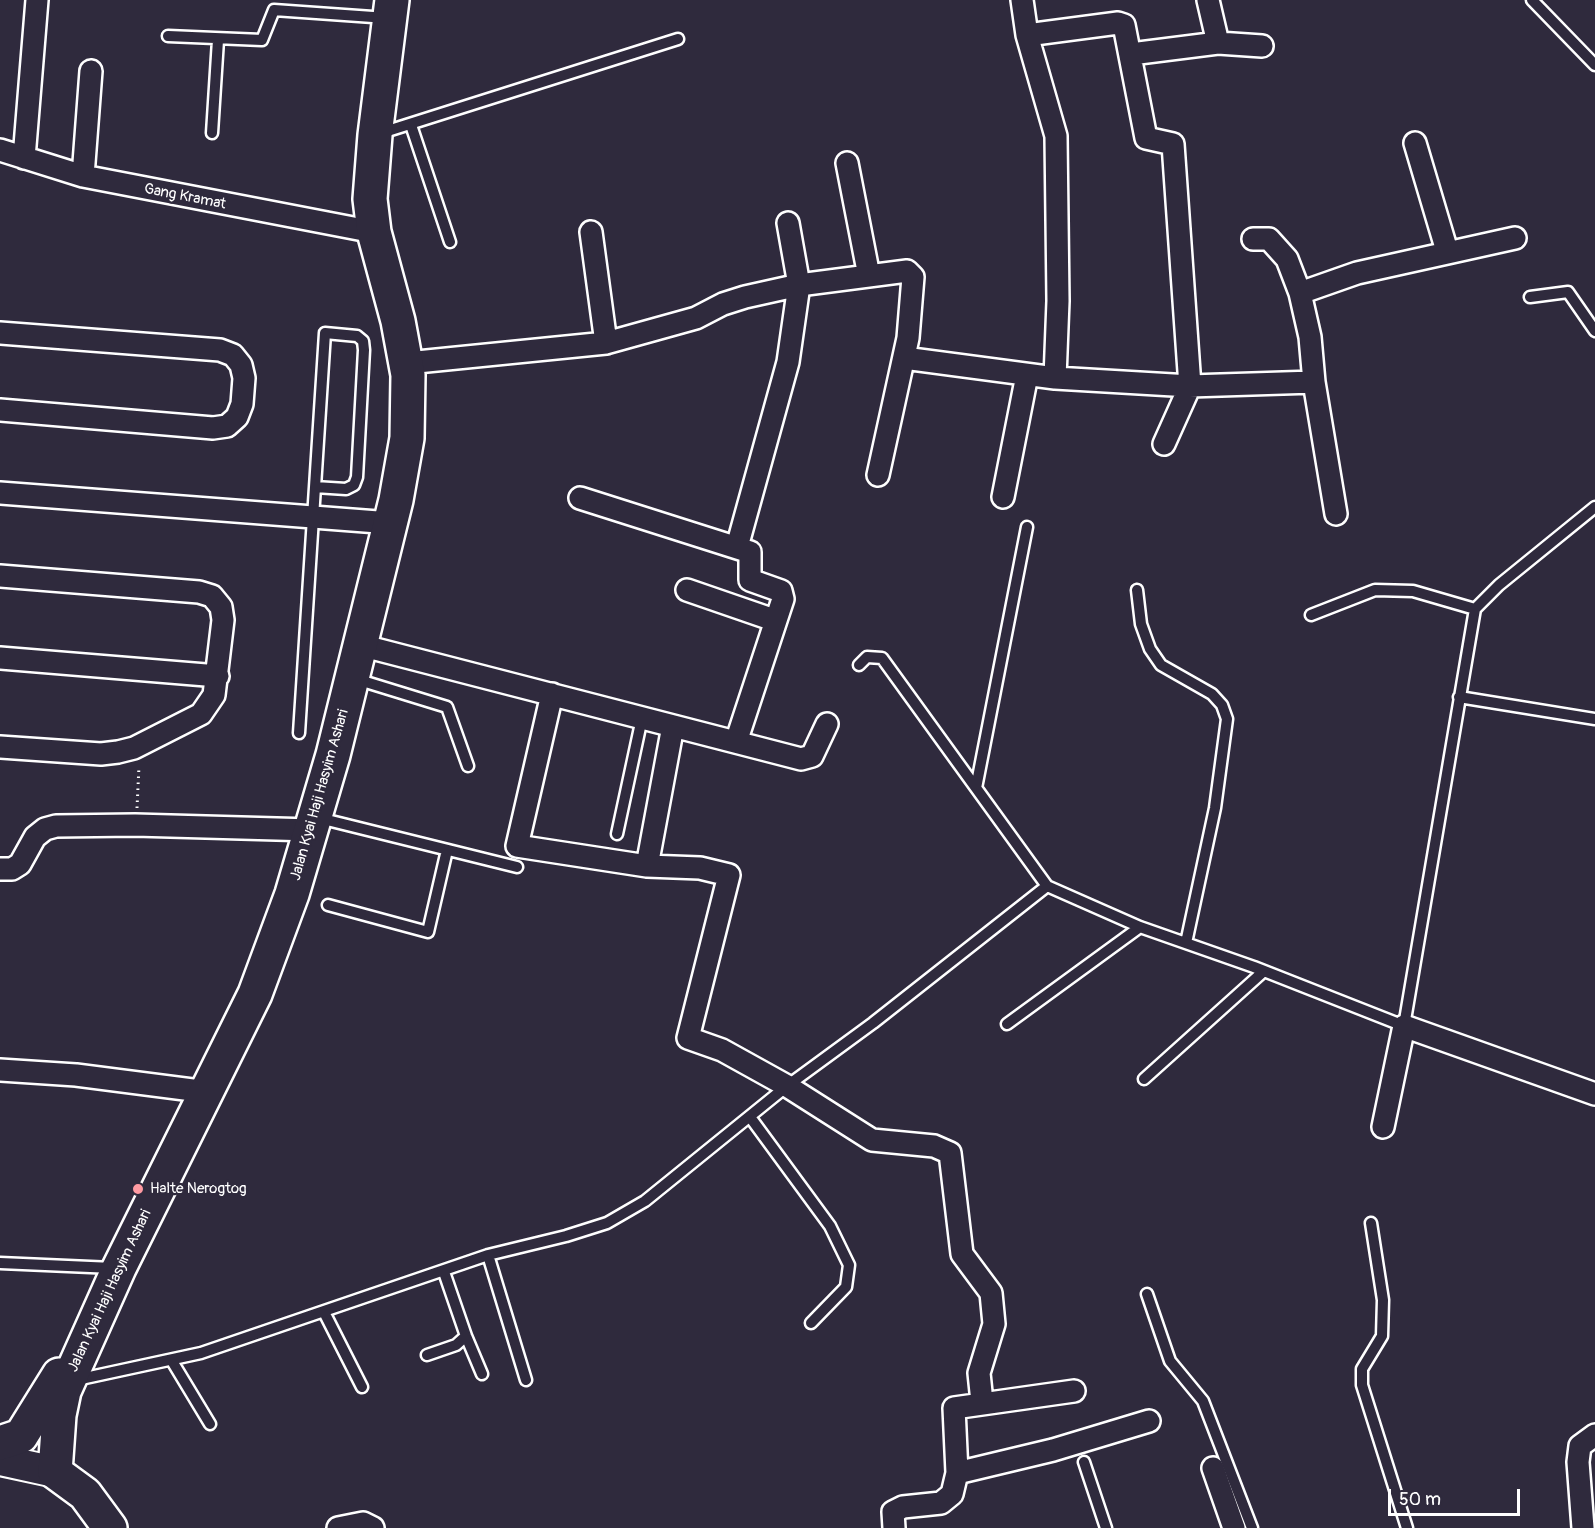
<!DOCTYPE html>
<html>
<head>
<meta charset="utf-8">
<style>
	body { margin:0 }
	#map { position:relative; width:1595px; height:1528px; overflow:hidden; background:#2f2a3d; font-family:Pangolin,sans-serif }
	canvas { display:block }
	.scale { position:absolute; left:1388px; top:1489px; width:132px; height:27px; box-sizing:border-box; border:3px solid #fff; border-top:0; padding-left:8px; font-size:18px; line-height:21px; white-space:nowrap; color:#fff; -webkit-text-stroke:4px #2f2a3d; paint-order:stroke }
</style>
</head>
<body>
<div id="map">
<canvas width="1595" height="1528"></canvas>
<div class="scale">50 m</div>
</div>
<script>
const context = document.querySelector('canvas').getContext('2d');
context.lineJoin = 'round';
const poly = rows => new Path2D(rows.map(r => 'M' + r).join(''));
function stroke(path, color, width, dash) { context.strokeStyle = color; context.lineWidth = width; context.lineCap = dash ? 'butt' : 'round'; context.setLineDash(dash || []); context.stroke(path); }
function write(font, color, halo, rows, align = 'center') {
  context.font = font + ' Pangolin,sans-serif'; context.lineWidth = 4.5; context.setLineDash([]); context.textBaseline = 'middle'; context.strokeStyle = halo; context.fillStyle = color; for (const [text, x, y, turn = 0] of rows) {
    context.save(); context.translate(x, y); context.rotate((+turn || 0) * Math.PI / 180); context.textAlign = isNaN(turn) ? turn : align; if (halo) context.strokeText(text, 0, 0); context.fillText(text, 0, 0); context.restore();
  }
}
const path = poly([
	[137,808,139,766]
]);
const service = poly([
	[1532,0,1595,65],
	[168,36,262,40,274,10,387,18],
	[411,125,450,242],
	[212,133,218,40],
	[378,134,678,39],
	[1530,297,1568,292,1595,331],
	[1137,590,1141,624,1150,649,1161,665,1212,694,1222,705,1227,719,1215,808,1186,943],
	[1311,615,1375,590,1413,591,1475,609],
	[859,665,867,657,882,658,1047,886,1140,927,1254,967,1404,1026,1475,609,1499,585,1595,507],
	[356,679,447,707,468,766],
	[1459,697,1595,719],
	[299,733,315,487,325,333,357,336,363,341,364,350,357,477,354,485,346,489,315,487],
	[976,788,1027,527],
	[319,818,517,867],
	[617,834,642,718],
	[328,905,428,932,447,850],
	[1007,1024,1140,927],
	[1144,1079,1264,971],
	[750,1117,830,1226,849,1265,846,1287,811,1323],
	[1371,1223,1383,1300,1382,1336,1362,1369,1362,1385,1407,1528],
	[488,1255,526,1380],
	[0,1263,113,1268],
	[444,1272,466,1336,482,1374],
	[1147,1294,1170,1361,1203,1401,1252,1528],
	[324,1312,362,1387],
	[427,1355,456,1345,466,1336],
	[172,1361,210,1424],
	[76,1380,201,1353,488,1255,566,1236,607,1223,645,1201,787,1086,873,1023,1047,886],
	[1084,1462,1106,1528]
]);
const minor = poly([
	[1022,0,1027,35,1056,136,1058,301,1055,378],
	[1208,0,1218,43],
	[1027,35,1118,23,1124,25,1146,138,1173,144,1190,386,1164,444],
	[1131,54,1218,43,1262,46],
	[1415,143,1447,251],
	[0,150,83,176,374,232],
	[24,158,37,0],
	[847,163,869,276],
	[83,176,91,71],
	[591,232,606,343],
	[1253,239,1269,239,1287,259,1300,293,1310,337,1314,382,1336,514],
	[1300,293,1357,273,1515,238],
	[0,333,220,350,233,355,241,365,244,378,242,404,237,417,227,426,213,428,0,410],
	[904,358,1055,378,1190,386,1314,382],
	[407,363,606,343,696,318,723,304,745,297,799,285,907,271,913,277,908,338,878,475],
	[0,493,391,523],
	[1003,497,1027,375],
	[580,498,750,552,750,580,781,591,783,599,736,742],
	[737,547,788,362,799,285,788,223],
	[0,576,199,592,212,596,221,607,223,620,214,695,201,714,134,748,118,752,101,754,0,747],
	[687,590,774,620],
	[360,645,801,759,812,756,827,724],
	[0,658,218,676],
	[552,694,517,846,647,866,700,868,729,875,688,1038,722,1050,787,1086,872,1140,934,1146,950,1153,962,1254,991,1293,994,1324,979,1373,982,1402],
	[647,866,673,726],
	[0,869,12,869,20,864,35,837,45,829,56,826,135,825,312,830],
	[0,1070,76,1075,208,1092],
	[1383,1127,1404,1026,1595,1094],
	[1213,1468,1234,1528],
	[957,1473,1053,1450,1149,1421],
	[338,1528,363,1523,373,1528],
	[894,1528,893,1512,903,1507,941,1503,952,1494,957,1473,954,1408,1074,1391],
	[1583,1528,1578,1462,1580,1446,1595,1435]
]);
const secondary = poly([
	[0,1460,55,1472]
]);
const primary = poly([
	[0,1443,21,1436,59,1375],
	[110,1528,85,1494,55,1472,59,1415,64,1391,119,1268,255,994,292,894,333,755,396,500,407,438,408,375,398,321,374,232,370,199,375,135,392,0]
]);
const markers = [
	[138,1189,6,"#ff9aa2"]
];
const streetNames = [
	["Gang Kramat",185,197,11],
	["Jalan Kyai Haji Hasyim Ashari",320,795,-74],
	["Jalan Kyai Haji Hasyim Ashari",110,1291,-65]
];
const poiNames = [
	["Halte Nerogtog",150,1189]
];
stroke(service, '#fff', 15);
stroke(minor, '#fff', 26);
stroke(secondary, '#fff', 34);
stroke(primary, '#fff', 38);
stroke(path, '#fff', 3, [1.5, 4.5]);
stroke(service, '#2f2a3d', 10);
stroke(minor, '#2f2a3d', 21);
stroke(secondary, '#2f2a3d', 30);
stroke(primary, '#2f2a3d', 33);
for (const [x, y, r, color] of markers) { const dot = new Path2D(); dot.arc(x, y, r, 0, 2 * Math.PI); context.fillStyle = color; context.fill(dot); stroke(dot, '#2f2a3d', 2); }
write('15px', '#fff', '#2f2a3d', streetNames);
write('15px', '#fff', '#2f2a3d', poiNames, 'left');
</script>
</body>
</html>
